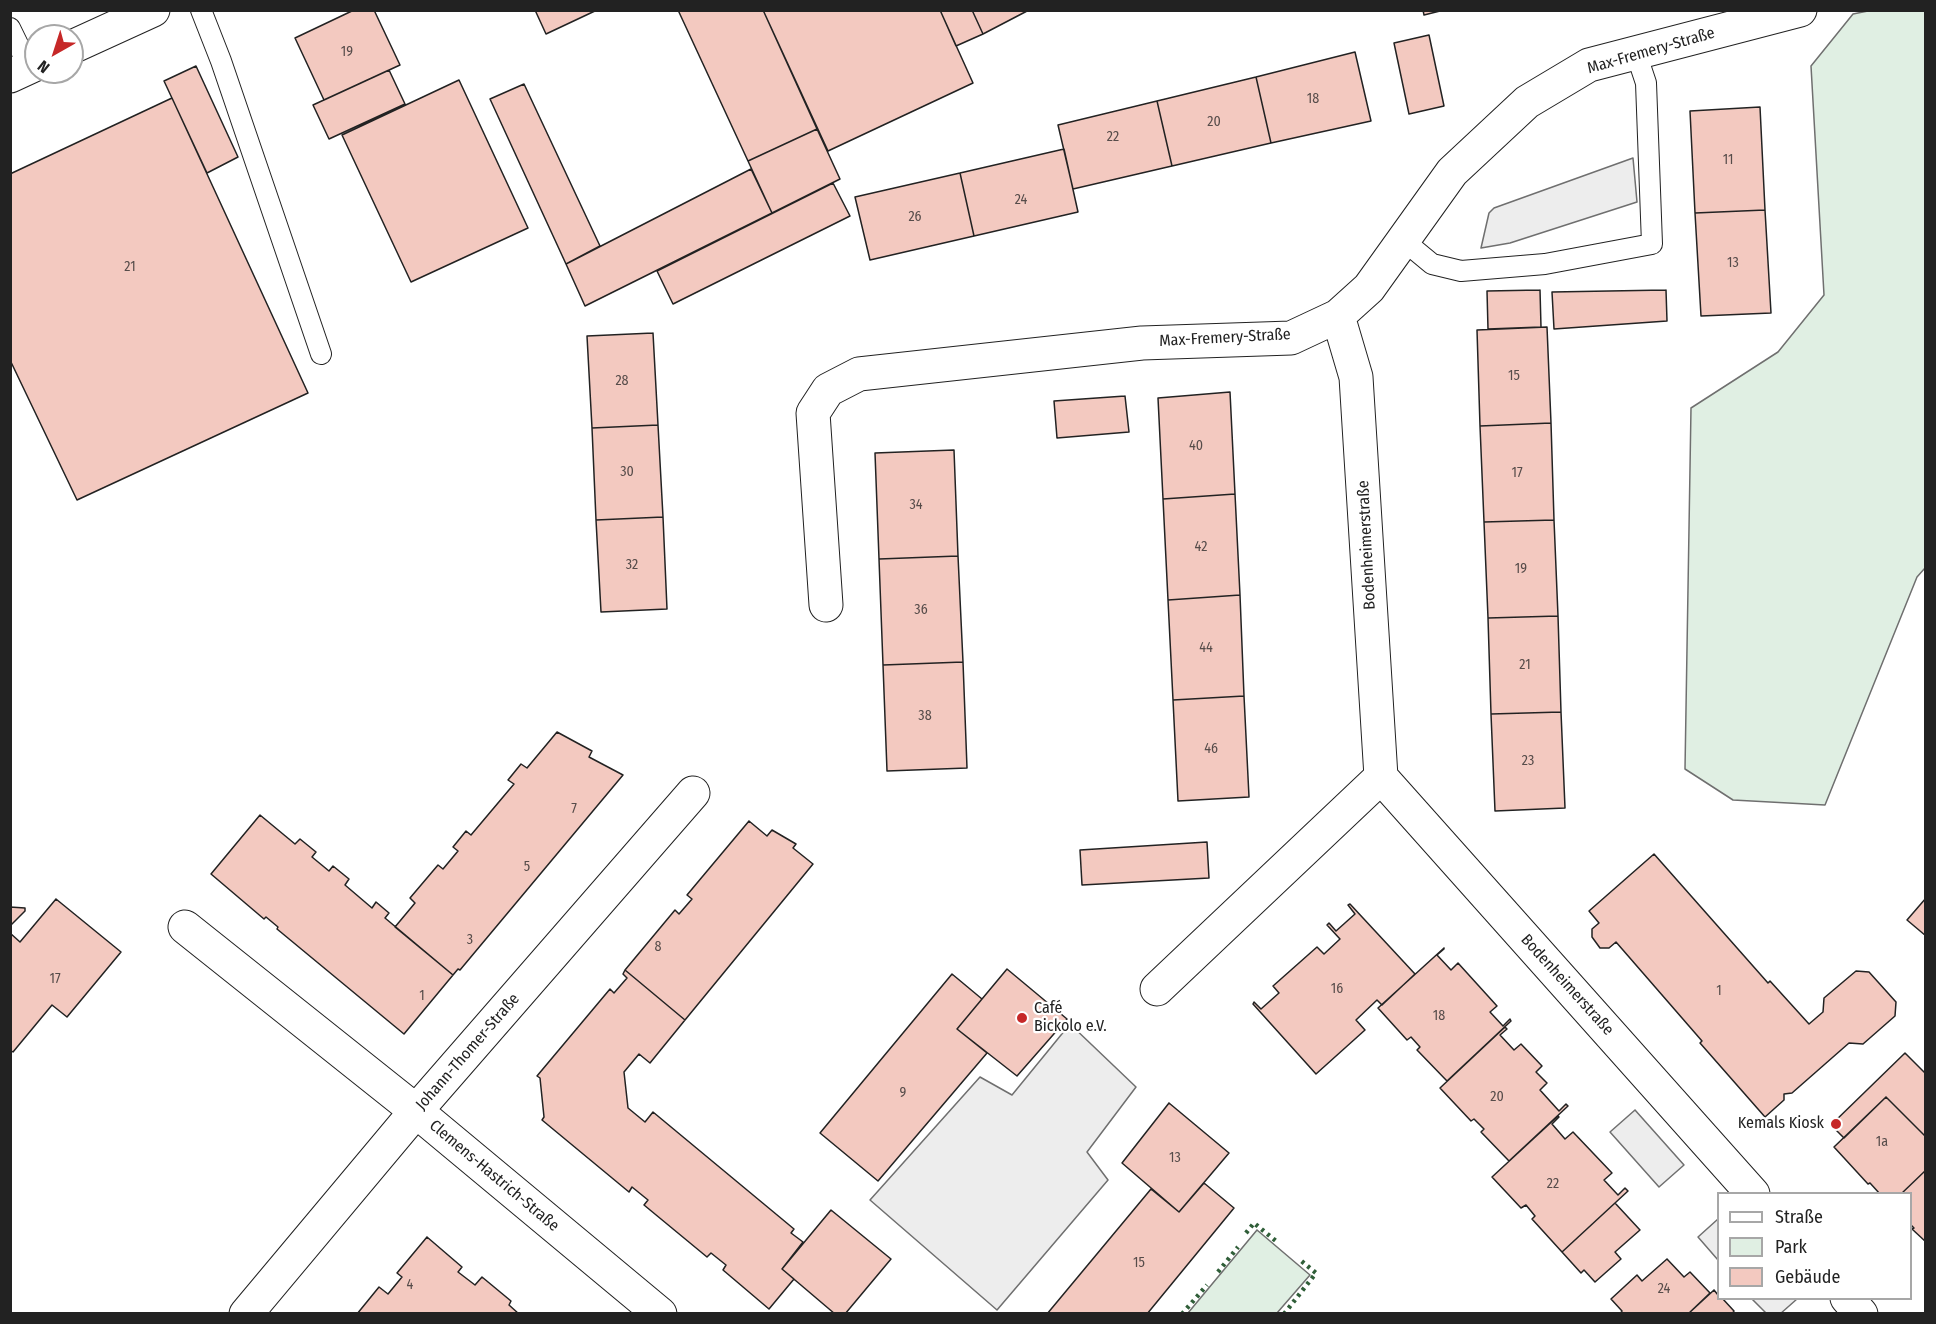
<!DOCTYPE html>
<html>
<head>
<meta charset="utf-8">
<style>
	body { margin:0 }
	#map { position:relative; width:1936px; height:1324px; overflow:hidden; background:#fff; font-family:"Fira Sans Condensed",sans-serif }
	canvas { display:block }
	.frame { position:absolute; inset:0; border:12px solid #222; pointer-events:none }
	.legend { position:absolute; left:1717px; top:1192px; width:195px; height:108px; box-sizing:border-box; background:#fff; border:2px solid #a7a7a7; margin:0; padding:8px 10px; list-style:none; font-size:18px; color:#222 }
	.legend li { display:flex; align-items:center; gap:12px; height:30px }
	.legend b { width:30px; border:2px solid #a7a7a7 }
	.north { position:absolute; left:24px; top:24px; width:60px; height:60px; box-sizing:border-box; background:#fff; border:2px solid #a7a7a7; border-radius:50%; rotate:219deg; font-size:16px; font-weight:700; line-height:24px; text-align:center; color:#222 }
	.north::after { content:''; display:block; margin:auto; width:21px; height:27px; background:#c62828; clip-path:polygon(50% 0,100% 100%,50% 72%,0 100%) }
</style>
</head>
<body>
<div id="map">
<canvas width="1936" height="1324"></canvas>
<div class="frame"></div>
<ul class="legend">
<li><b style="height:8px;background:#fff"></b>Straße</li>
<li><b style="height:16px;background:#e0efe3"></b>Park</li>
<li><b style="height:16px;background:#f3c9c0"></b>Gebäude</li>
</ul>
<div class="north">N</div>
</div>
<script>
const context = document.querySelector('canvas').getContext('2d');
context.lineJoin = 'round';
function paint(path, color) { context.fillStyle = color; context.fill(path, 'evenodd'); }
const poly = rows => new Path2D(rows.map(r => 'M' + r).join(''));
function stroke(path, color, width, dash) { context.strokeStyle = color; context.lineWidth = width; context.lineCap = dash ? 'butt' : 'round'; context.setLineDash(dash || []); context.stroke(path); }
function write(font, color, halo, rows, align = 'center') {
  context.font = font + ' "Fira Sans Condensed",sans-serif'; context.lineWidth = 4.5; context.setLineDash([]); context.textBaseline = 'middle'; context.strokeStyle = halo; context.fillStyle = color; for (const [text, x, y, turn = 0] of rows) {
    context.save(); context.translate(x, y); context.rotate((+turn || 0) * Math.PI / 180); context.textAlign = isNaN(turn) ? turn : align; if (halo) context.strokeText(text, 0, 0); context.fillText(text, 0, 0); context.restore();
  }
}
const green = poly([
	[1873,10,1925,11,1925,568,1917,577,1825,805,1733,800,1685,769,1691,408,1778,352,1824,295,1811,66,1853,14,1873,10],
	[1257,1230,1310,1275,1277,1313,1188,1313,1257,1230]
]);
const parking = poly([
	[1633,158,1637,202,1510,243,1481,248,1489,213,1494,208,1633,158],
	[1070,1024,1136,1087,1087,1152,1108,1180,997,1310,870,1200,980,1077,1012,1095,1070,1024],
	[1635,1110,1684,1165,1659,1187,1610,1132,1635,1110],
	[1718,1219,1718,1260,1698,1237,1718,1219],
	[1752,1299,1797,1299,1780,1314,1766,1313,1752,1299]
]);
const building = poly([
	[354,10,374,10,400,65,324,100,295,38,354,10],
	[535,10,597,10,546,34,535,10],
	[678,10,763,10,817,129,748,161,678,10],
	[763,10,940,10,973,83,828,151,763,10],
	[940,10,972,10,983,34,956,46,940,10],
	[972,10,1029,10,983,34,972,10],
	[1423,10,1444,10,1424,15,1423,10],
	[1429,35,1444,106,1409,114,1394,43,1429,35],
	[1355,52,1371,121,1271,143,1256,77,1355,52],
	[196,66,238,157,207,173,164,81,196,66],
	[389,70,405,104,329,139,313,105,389,70],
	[1256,77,1271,143,1172,166,1157,101,1256,77],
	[459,80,528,228,411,282,342,135,459,80],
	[524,84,600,246,566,264,490,99,524,84],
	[172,98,308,393,77,500,10,360,10,174,172,98],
	[1157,101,1172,166,1073,189,1058,125,1157,101],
	[1760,107,1765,210,1695,213,1690,111,1760,107],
	[817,129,840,179,772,213,748,161,817,129],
	[1064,149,1078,212,974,236,960,173,1064,149],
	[751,169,772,213,585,306,566,264,751,169],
	[960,173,974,236,870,260,855,197,960,173],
	[833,183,850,216,673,304,657,271,833,183],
	[1765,210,1771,313,1701,316,1695,213,1765,210],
	[1540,290,1541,327,1488,329,1487,291,1540,290],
	[1666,290,1667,321,1554,329,1552,292,1666,290],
	[1547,327,1551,423,1480,426,1477,330,1547,327],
	[653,333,658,425,592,428,587,336,653,333],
	[1230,392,1235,494,1163,499,1158,398,1230,392],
	[1125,396,1129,432,1057,438,1054,401,1125,396],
	[1551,423,1554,520,1484,522,1480,426,1551,423],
	[658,425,663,517,596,520,592,428,658,425],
	[954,450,958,556,879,559,875,453,954,450],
	[1235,494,1240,595,1168,600,1163,499,1235,494],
	[663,517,667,609,601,612,596,520,663,517],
	[1554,520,1558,616,1488,618,1484,522,1554,520],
	[958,556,963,662,883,665,879,559,958,556],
	[1240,595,1244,696,1173,700,1168,600,1240,595],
	[1558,616,1561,712,1491,714,1488,618,1558,616],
	[963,662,967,768,887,771,883,665,963,662],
	[1244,696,1249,797,1178,801,1173,700,1244,696],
	[1561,712,1565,808,1495,811,1491,714,1561,712],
	[557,732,592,751,589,757,623,775,460,970,458,969,453,975,395,927,415,903,410,898,438,865,443,869,458,851,453,847,466,831,471,835,514,784,508,780,521,764,527,768,557,732],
	[260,815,295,844,300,839,316,852,312,857,329,871,333,866,349,879,345,885,372,908,376,902,389,913,385,918,453,975,404,1034,277,929,278,927,266,917,264,919,211,874,260,815],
	[749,821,767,836,772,830,796,844,793,848,813,864,685,1020,625,970,675,910,679,914,692,899,687,895,749,821],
	[1207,842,1209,878,1082,885,1080,850,1207,842],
	[1654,854,1768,983,1770,981,1809,1024,1823,1012,1824,998,1856,971,1869,972,1896,1002,1895,1016,1863,1044,1849,1043,1792,1093,1784,1094,1784,1100,1765,1117,1700,1043,1702,1041,1616,942,1609,948,1600,948,1592,937,1592,929,1599,923,1589,911,1654,854],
	[1926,898,1926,936,1907,920,1926,898],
	[56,899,121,952,67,1017,52,1005,13,1052,10,1050,10,933,20,942,56,899],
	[1350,904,1415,974,1382,1005,1377,1000,1356,1020,1365,1030,1316,1074,1253,1004,1254,1002,1261,1009,1279,993,1273,986,1317,947,1324,954,1340,939,1327,925,1329,923,1336,931,1355,914,1348,905,1350,904],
	[10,907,25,908,25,911,10,926,10,907],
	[1444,948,1444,949,1437,955,1451,970,1458,963,1497,1006,1490,1012,1503,1026,1510,1019,1511,1021,1447,1081,1417,1050,1420,1047,1411,1037,1407,1040,1378,1008,1444,948],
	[1007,969,1067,1019,1017,1076,957,1029,1007,969],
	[625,970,685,1020,650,1063,639,1054,624,1072,628,1108,645,1122,653,1112,794,1229,791,1233,803,1242,782,1269,794,1279,769,1309,723,1270,726,1265,711,1253,707,1257,644,1205,648,1200,632,1187,629,1192,542,1120,544,1117,540,1078,537,1076,610,989,614,993,627,978,623,974,625,970],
	[952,974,982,999,957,1029,987,1053,878,1181,820,1133,952,974],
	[1505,1027,1507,1029,1500,1035,1514,1050,1521,1044,1542,1066,1536,1072,1547,1083,1540,1090,1559,1111,1566,1104,1568,1106,1509,1161,1481,1132,1484,1129,1474,1119,1471,1121,1440,1088,1505,1027],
	[1905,1053,1926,1074,1926,1137,1886,1097,1844,1138,1831,1125,1905,1053],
	[1886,1097,1926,1137,1926,1170,1901,1194,1880,1194,1870,1183,1868,1184,1834,1147,1886,1097],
	[1169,1103,1229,1153,1179,1212,1122,1163,1169,1103],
	[1558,1116,1559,1117,1552,1124,1565,1139,1573,1132,1612,1173,1604,1180,1618,1195,1625,1188,1628,1191,1562,1252,1532,1219,1535,1216,1526,1205,1521,1208,1492,1177,1558,1116],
	[1926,1170,1926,1242,1912,1229,1914,1228,1910,1224,1910,1194,1901,1194,1926,1170],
	[1204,1183,1234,1208,1147,1314,1047,1314,1151,1189,1179,1212,1204,1183],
	[1615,1203,1640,1230,1615,1252,1621,1259,1595,1282,1584,1270,1581,1273,1562,1252,1615,1203],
	[831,1210,891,1259,845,1314,835,1314,782,1269,831,1210],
	[427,1237,462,1267,458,1272,475,1285,482,1277,511,1301,509,1305,519,1314,357,1314,379,1287,388,1294,402,1277,397,1273,427,1237],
	[1667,1259,1684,1277,1690,1272,1710,1293,1688,1314,1620,1314,1622,1311,1611,1299,1637,1275,1642,1281,1667,1259],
	[1714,1290,1718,1295,1718,1298,1722,1298,1734,1311,1732,1314,1688,1314,1714,1290]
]);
const service = poly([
	[201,10,221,61,321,354],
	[10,28,29,67],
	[1403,240,1432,264,1461,271,1545,264,1652,244,1646,83,1636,53]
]);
const minor = poly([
	[1338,316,1356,377,1381,777,1753,1194],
	[826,605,813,413,828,390,859,374,1142,343,1291,338,1338,316,1369,288,1452,172,1527,102,1589,65,1800,10],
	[185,927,416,1111,660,1314],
	[1157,989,1381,777],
	[1847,1298,1861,1314],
	[246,1314,416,1111,693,793]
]);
const tertiary = poly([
	[72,47,153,10],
	[10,76,36,64]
]);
const hedge = poly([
	[1246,1233,1254,1223,1276,1241],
	[1218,1272,1238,1247],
	[1182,1314,1207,1285],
	[1284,1314,1316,1273,1299,1259]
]);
const markers = [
	[1022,1018,6,"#c62828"],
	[1836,1124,6,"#c62828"]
];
const numberNames = [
	["19",347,52],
	["18",1313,99],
	["20",1214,122],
	["22",1113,137],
	["11",1728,160],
	["24",1021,200],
	["26",915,217],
	["13",1733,263],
	["21",130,267],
	["15",1514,376],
	["28",622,381],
	["40",1196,446],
	["30",627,472],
	["17",1517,473],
	["34",916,505],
	["42",1201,547],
	["32",632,565],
	["19",1521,569],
	["36",921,610],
	["44",1206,648],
	["21",1525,665],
	["38",925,716],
	["46",1211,749],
	["23",1528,761],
	["7",574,809],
	["5",527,867],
	["3",470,940],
	["8",658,947],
	["17",55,979],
	["16",1337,989],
	["1",1719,991],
	["1",422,996],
	["18",1439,1016],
	["9",903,1093],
	["20",1497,1097],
	["1a",1882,1142],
	["13",1175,1158],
	["22",1553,1184],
	["15",1139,1263],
	["4",410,1285],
	["24",1664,1289]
];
const streetNames = [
	["Max-Fremery-Straße",1651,51,-16],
	["Max-Fremery-Straße",1225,338,-3],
	["Bodenheimerstraße",1367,545,-93],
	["Bodenheimerstraße",1567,985,48],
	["Johann-Thomer-Straße",468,1052,-49],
	["Clemens-Hastrich-Straße",494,1176,40]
];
const poiNames = [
	["Café",1034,1009],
	["Bickolo e.V.",1034,1027],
	["Kemals Kiosk",1824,1124,"right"]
];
paint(green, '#e0efe3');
stroke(green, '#6f6f6f', 1.5);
paint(parking, '#ededed');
stroke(parking, '#6f6f6f', 1.5);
paint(building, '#f3c9c0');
stroke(building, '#222', 1.5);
stroke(service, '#222', 22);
stroke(minor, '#222', 35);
stroke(tertiary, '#222', 35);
stroke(service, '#fff', 20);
stroke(minor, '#fff', 33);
stroke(tertiary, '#fff', 33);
stroke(hedge, '#2f5e38', 4.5, [3, 4.5]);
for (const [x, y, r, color] of markers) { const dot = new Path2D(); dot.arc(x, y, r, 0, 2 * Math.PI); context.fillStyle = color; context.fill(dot); stroke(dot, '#fff', 2); }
write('14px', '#564c4a', null, numberNames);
write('16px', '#222', '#fff', streetNames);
write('16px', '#222', '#fff', poiNames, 'left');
</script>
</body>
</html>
